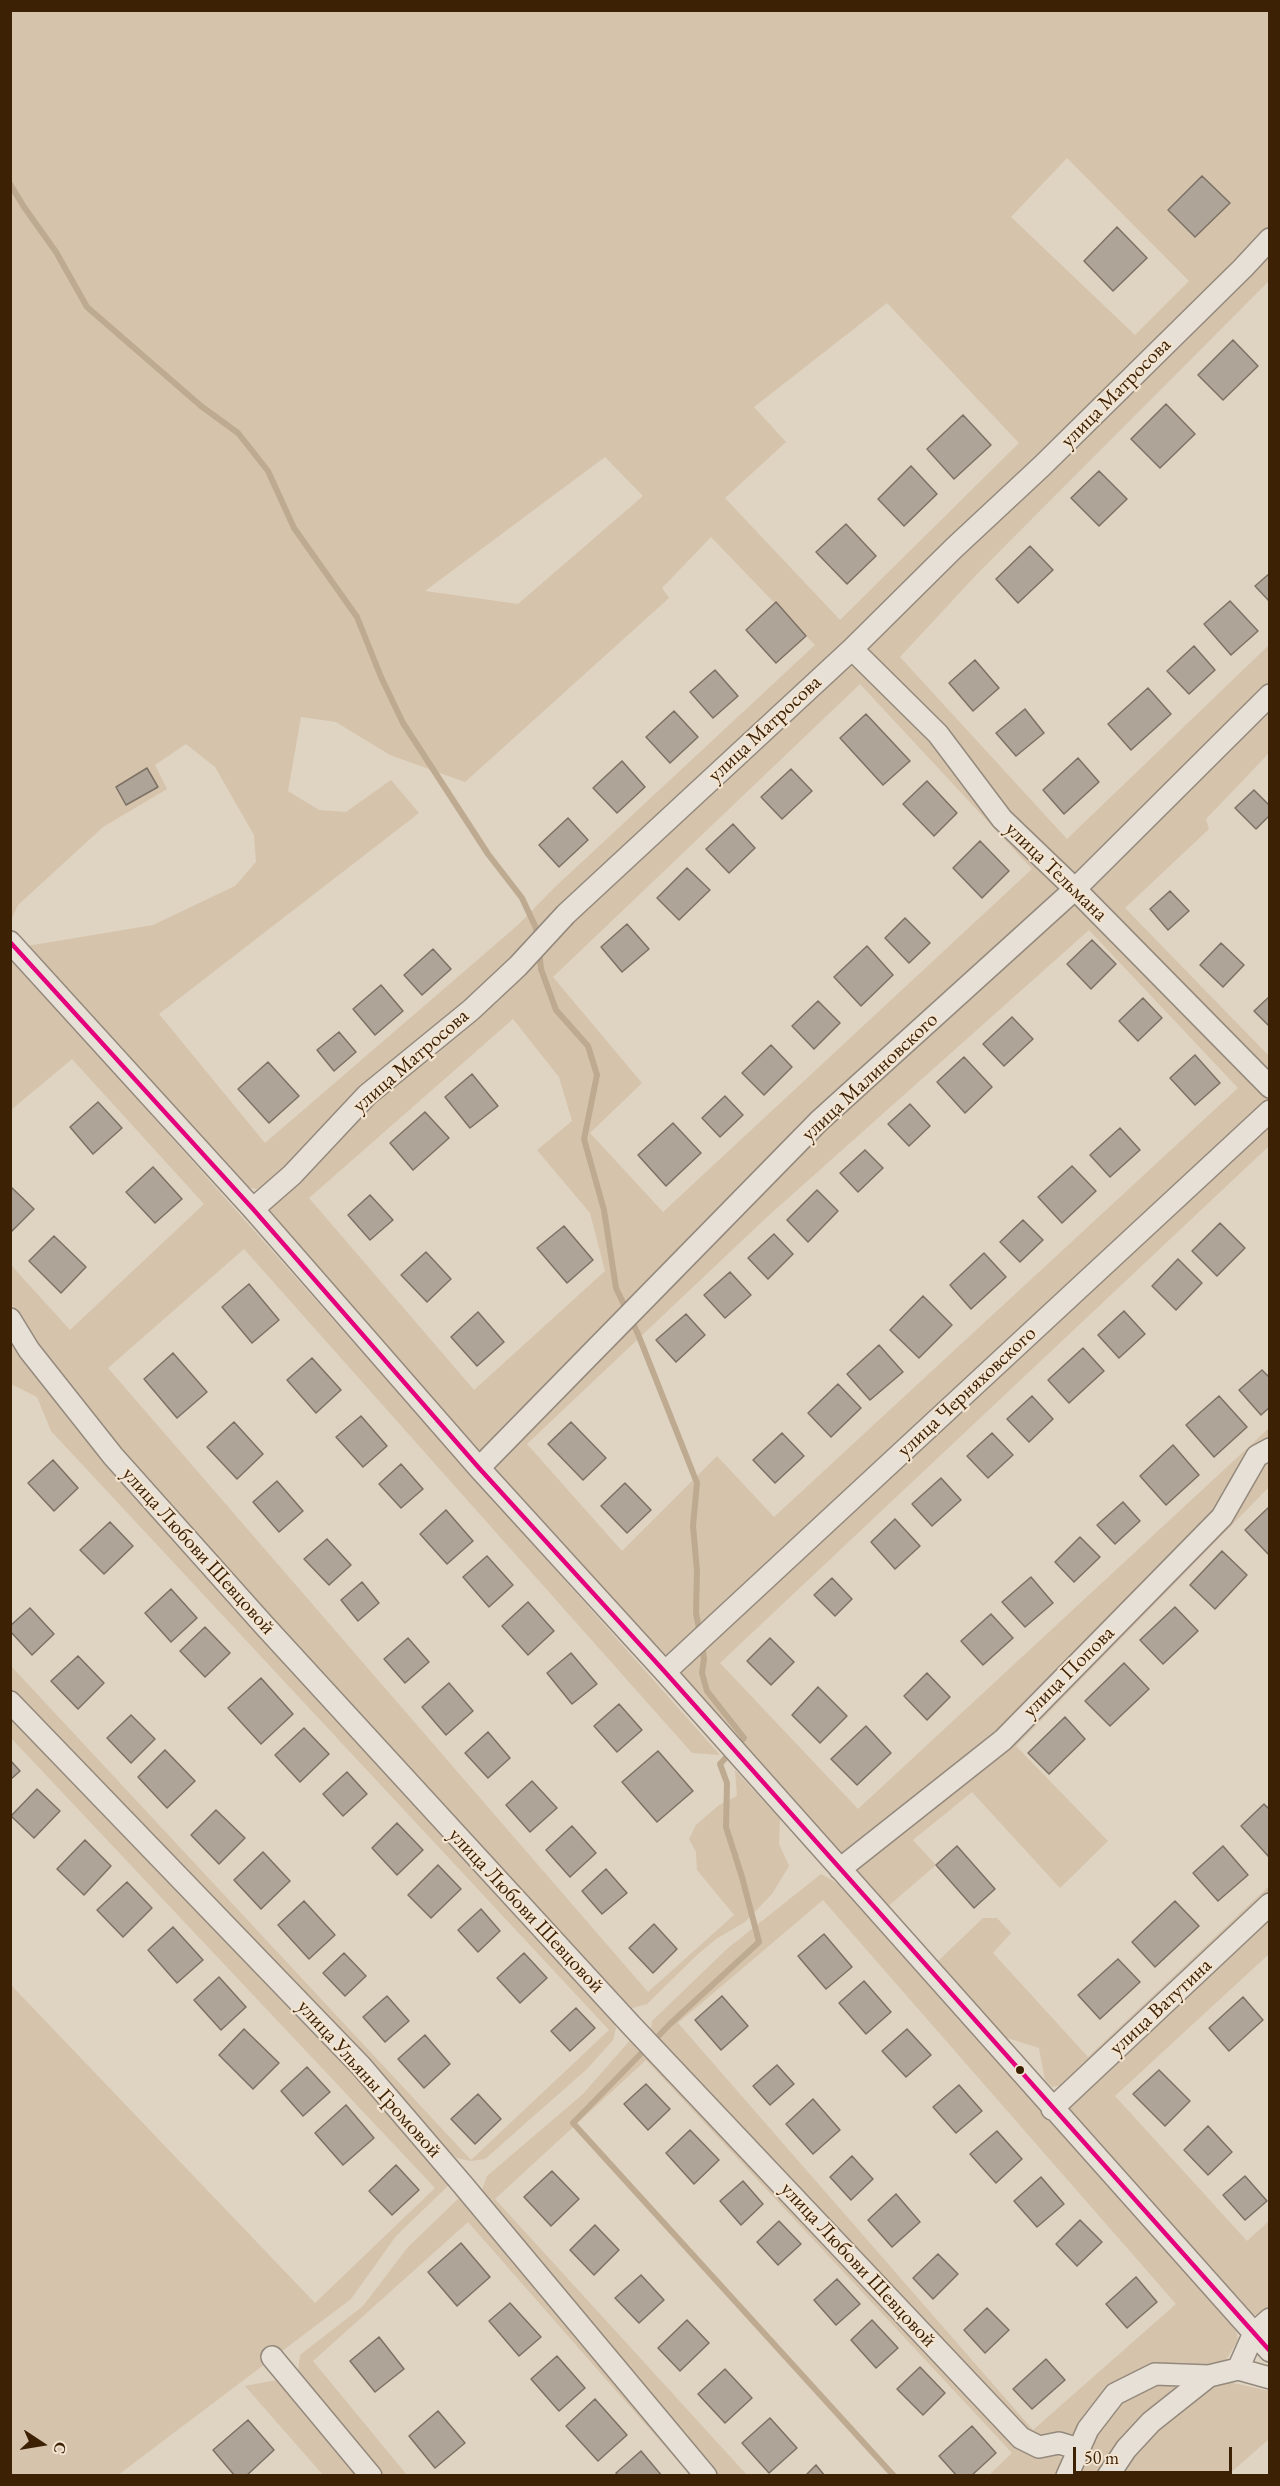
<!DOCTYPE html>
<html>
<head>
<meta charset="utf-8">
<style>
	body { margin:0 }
	#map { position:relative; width:1280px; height:2486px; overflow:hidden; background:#dfd3c2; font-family:"EB Garamond",serif }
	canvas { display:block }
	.frame { position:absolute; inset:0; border:12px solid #3d2105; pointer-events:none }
	.north { position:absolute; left:12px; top:2414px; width:60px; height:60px; -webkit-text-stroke:4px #f2e4d0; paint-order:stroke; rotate:102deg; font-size:16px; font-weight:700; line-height:24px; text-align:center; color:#3d2105 }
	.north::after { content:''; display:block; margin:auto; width:21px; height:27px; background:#3d2105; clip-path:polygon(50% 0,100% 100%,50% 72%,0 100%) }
	.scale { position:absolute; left:1073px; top:2447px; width:159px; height:27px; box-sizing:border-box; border:3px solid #3d2105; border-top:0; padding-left:8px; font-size:18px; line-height:21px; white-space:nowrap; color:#3d2105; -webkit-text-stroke:4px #f2e4d0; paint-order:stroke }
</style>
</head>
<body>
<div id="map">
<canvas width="1280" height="2486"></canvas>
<div class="frame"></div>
<div class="north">С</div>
<div class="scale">50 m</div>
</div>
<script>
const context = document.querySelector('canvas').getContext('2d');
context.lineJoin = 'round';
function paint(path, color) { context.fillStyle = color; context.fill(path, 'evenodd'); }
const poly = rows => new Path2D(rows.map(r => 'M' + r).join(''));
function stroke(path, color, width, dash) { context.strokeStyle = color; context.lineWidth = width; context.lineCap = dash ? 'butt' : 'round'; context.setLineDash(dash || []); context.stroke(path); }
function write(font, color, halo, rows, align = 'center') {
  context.font = font + ' "EB Garamond",serif'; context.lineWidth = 4.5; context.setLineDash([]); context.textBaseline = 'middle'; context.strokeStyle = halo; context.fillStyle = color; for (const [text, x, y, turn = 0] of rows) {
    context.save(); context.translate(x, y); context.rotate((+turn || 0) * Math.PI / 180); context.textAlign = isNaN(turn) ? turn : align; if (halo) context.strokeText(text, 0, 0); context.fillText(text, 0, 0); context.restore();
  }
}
const green = poly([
	[11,11,1269,11,1269,228,1251,252,532,943,269,1185,256,1189,246,1187,27,946,153,925,235,886,256,862,254,835,215,767,186,744,155,765,167,789,103,827,18,905,11,920],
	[1067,158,1189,281,1135,335,1011,217],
	[887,303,1019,443,840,620,725,498,786,442,754,407],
	[605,457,643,496,518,604,425,591],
	[711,537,815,645,554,888,518,925,265,1143,159,1014,419,813,391,780,346,812,319,810,288,791,301,717,336,722,390,755,465,782,669,598,662,588],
	[1269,250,1269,281,978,573,900,657,1067,839,1269,645,1269,686,1078,875,1070,876,1004,814,868,657,865,646],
	[845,662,860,663,1065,886,488,1449,478,1450,266,1214,268,1207,371,1099],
	[860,684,1032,869,663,1212,590,1133,642,1083,553,977],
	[513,1019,559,1077,572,1121,537,1150,590,1213,605,1271,474,1390,309,1198],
	[1269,702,1269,753,1206,819,1209,829,1125,908,1269,1056,1269,1078,1087,892],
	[1073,899,1269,1092,1268,1106,664,1660,496,1470,499,1459,822,1125],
	[1089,930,1238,1088,774,1517,717,1456,622,1551,527,1444,767,1217],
	[10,956,720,1755,692,1753,244,1249,108,1368,648,1992,734,1915,697,1870,696,1852,689,1839,696,1825,719,1805,737,1796,735,1770,780,1819,779,1844,789,1866,772,1894,745,1922,716,1939,697,1955,647,2004,632,2008,617,2003,120,1449,36,1345,11,1303,11,1265,70,1330,204,1204,72,1059,11,1110],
	[1269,1120,1269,1146,720,1663,858,1809,1269,1428,1269,1444,1217,1513,1000,1734,845,1855,837,1855,675,1675],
	[10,1338,22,1358,103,1455,610,2015,616,2028,613,2040,587,2069,485,2159,471,2161,457,2158,427,2133,369,2064,11,1691,11,1666,471,2160,609,2030,51,1431,37,1397,11,1384],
	[1269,1454,1269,1487,1016,1746,1108,1841,1060,1888,972,1792,913,1840,936,1865,886,1908,854,1872,854,1868,1006,1745],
	[10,1717,358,2075,451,2183,396,2236,351,2299,118,2475,11,2475,11,1985,315,2303,435,2188,11,1738],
	[821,1874,837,1883,1236,2330,1238,2340,1226,2360,1203,2365,1154,2364,1108,2385,1087,2414,1074,2437,1059,2433,1041,2441,1027,2435,662,2048,651,2030,652,2021,728,1948],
	[823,1900,1176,2304,1033,2430,678,2023],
	[1269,1886,1269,1895,1064,2085,1052,2087,1045,2080,1039,2048,998,2035,935,1964,983,1918,997,1918,1011,1933,993,1953,1088,2057],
	[1269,1914,1269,1954,1115,2096,1247,2241,1269,2221,1269,2311,1267,2313,1248,2316,1067,2112,1073,2099],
	[632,2038,1016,2445,1057,2454,1064,2461,1059,2475,989,2475,1012,2453,646,2060,495,2199,747,2475,714,2475,481,2193,487,2176,583,2094],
	[458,2199,467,2200,699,2475,690,2475,468,2222,313,2361,407,2475,384,2475,298,2372,300,2355,363,2306,408,2247],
	[276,2380,355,2475,323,2475,245,2386],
	[1159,2381,1192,2381,1120,2445,1097,2475,1075,2476,1096,2433,1120,2400],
	[1229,2382,1269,2391,1269,2439,1228,2475,1115,2476,1130,2451,1210,2384]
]);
const stream = poly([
	[10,184,24,207,56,252,87,307,201,406,238,433,268,471,294,528,357,617,381,677,403,723,488,854,522,898,536,928,537,937],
	[539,950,541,969,556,1010,588,1046,597,1075,584,1139,604,1210,616,1288,638,1334,697,1483,693,1526,697,1571,696,1613,700,1634],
	[702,1644,704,1659,702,1673,707,1691,744,1738,720,1764,727,1783,726,1827,742,1877,759,1942,670,2024,573,2123,894,2476]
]);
const building = poly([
	[1202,176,1230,203,1195,237,1168,210,1202,176],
	[1117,227,1147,258,1113,291,1084,261,1117,227],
	[1233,340,1258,366,1223,400,1198,375,1233,340],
	[1166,404,1195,434,1160,468,1131,439,1166,404],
	[963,415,991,445,954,479,927,449,963,415],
	[911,466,937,494,904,526,878,499,911,466],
	[1099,471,1127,499,1099,526,1071,498,1099,471],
	[846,524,876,556,847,584,816,552,846,524],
	[1030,546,1053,570,1018,603,996,579,1030,546],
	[1270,573,1270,602,1255,586,1270,573],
	[1230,601,1258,631,1231,655,1204,624,1230,601],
	[776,602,806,636,776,663,746,630,776,602],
	[1194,646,1215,670,1189,694,1167,671,1194,646],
	[975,660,999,688,973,711,949,683,975,660],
	[715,670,738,696,713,718,690,692,715,670],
	[1148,688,1171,714,1131,750,1108,724,1148,688],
	[1025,709,1044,733,1016,756,996,733,1025,709],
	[674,711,698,737,670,763,646,737,674,711],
	[866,714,910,761,883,785,840,738,866,714],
	[1078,758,1099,782,1064,814,1043,790,1078,758],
	[622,761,645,787,617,813,593,788,622,761],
	[147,768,158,787,126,805,116,787,147,768],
	[791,769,812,791,782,819,761,797,791,769],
	[927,781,957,813,934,836,903,804,927,781],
	[1254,790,1270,806,1270,815,1256,829,1235,808,1254,790],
	[568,818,588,840,559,867,539,845,568,818],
	[733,824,755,848,729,873,706,849,733,824],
	[980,841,1009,871,982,898,953,868,980,841],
	[687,868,710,890,679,920,657,898,687,868],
	[1170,891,1189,911,1168,930,1150,909,1170,891],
	[905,918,930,943,909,963,885,938,905,918],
	[627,924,649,949,622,972,601,947,627,924],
	[1092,940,1116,964,1091,989,1067,964,1092,940],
	[1221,943,1244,965,1223,987,1200,965,1221,943],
	[867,946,893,975,861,1006,834,977,867,946],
	[433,949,451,969,422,995,404,975,433,949],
	[381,985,403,1011,375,1035,353,1009,381,985],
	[1270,996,1270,1027,1254,1011,1270,996],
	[1143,998,1162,1018,1138,1041,1119,1021,1143,998],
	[818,1001,840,1023,814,1049,792,1026,818,1001],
	[1012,1017,1033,1039,1004,1066,983,1044,1012,1017],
	[339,1032,356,1052,334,1071,317,1050,339,1032],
	[771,1045,792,1067,764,1095,742,1073,771,1045],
	[1195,1055,1220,1083,1195,1105,1170,1078,1195,1055],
	[964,1057,992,1087,965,1113,937,1082,964,1057],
	[268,1062,299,1096,269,1123,238,1089,268,1062],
	[472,1074,498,1106,470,1128,445,1097,472,1074],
	[725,1096,743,1115,720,1137,702,1118,725,1096],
	[98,1102,122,1128,93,1154,70,1127,98,1102],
	[910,1104,930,1126,909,1146,888,1124,910,1104],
	[425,1112,449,1138,413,1170,390,1143,425,1112],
	[673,1123,701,1153,666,1186,638,1155,673,1123],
	[1120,1128,1140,1150,1110,1177,1090,1155,1120,1128],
	[865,1150,883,1168,858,1192,840,1173,865,1150],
	[1072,1166,1096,1191,1062,1223,1038,1197,1072,1166],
	[153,1167,182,1199,155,1223,126,1192,153,1167],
	[10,1186,34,1209,10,1233,10,1186],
	[817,1190,838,1211,808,1242,787,1220,817,1190],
	[370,1195,393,1220,370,1240,348,1215,370,1195],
	[1023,1220,1043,1240,1020,1262,1000,1242,1023,1220],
	[1220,1223,1245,1248,1217,1276,1192,1251,1220,1223],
	[564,1226,593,1260,567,1283,537,1248,564,1226],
	[774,1234,793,1254,768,1279,748,1258,774,1234],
	[54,1236,86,1267,61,1293,29,1261,54,1236],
	[426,1252,451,1279,427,1302,401,1275,426,1252],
	[984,1253,1006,1277,971,1309,950,1285,984,1253],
	[1178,1259,1202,1283,1176,1310,1152,1286,1178,1259],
	[730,1272,751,1295,725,1318,704,1295,730,1272],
	[249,1284,279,1320,252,1343,222,1307,249,1284],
	[923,1296,952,1325,919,1358,890,1330,923,1296],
	[1124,1311,1145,1334,1119,1358,1098,1335,1124,1311],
	[478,1312,504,1342,477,1366,451,1337,478,1312],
	[686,1314,705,1335,676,1362,656,1340,686,1314],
	[879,1345,903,1372,870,1400,847,1374,879,1345],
	[1083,1348,1104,1371,1069,1403,1048,1380,1083,1348],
	[173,1353,207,1392,177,1418,144,1379,173,1353],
	[312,1358,341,1390,316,1413,287,1380,312,1358],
	[1262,1370,1270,1378,1270,1407,1261,1415,1239,1390,1262,1370],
	[838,1384,861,1408,831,1437,808,1413,838,1384],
	[1032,1396,1053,1419,1029,1442,1007,1419,1032,1396],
	[1219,1396,1247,1427,1214,1457,1186,1425,1219,1396],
	[361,1416,387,1446,363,1467,336,1437,361,1416],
	[234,1422,263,1454,237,1479,207,1447,234,1422],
	[571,1422,606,1458,583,1480,548,1444,571,1422],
	[782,1433,804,1456,775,1483,753,1460,782,1433],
	[992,1433,1013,1455,988,1478,967,1456,992,1433],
	[1173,1445,1199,1475,1166,1505,1140,1476,1173,1445],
	[53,1460,78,1488,54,1511,28,1483,53,1460],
	[401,1464,423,1489,401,1508,379,1484,401,1464],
	[941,1478,961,1500,932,1526,912,1504,941,1478],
	[277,1481,303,1511,279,1532,253,1502,277,1481],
	[625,1483,651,1510,627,1533,601,1506,625,1483],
	[1123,1502,1140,1521,1115,1544,1097,1525,1123,1502],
	[1270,1506,1270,1556,1245,1530,1270,1506],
	[446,1510,473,1541,447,1564,420,1534,446,1510],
	[895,1519,920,1546,895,1569,871,1542,895,1519],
	[110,1522,133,1546,104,1574,80,1550,110,1522],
	[1080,1537,1100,1557,1074,1582,1055,1562,1080,1537],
	[327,1539,351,1565,329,1585,304,1559,327,1539],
	[1222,1551,1247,1575,1215,1609,1190,1585,1222,1551],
	[487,1556,513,1585,489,1607,463,1577,487,1556],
	[1031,1577,1053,1603,1025,1627,1002,1602,1031,1577],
	[832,1578,852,1599,835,1616,814,1595,832,1578],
	[362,1582,379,1603,358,1621,341,1600,362,1582],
	[171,1589,197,1618,171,1642,145,1613,171,1589],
	[528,1602,554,1631,528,1655,502,1626,528,1602],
	[1175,1607,1198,1631,1163,1664,1140,1640,1175,1607],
	[30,1608,54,1634,32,1655,10,1631,10,1626,30,1608],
	[991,1614,1013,1638,983,1665,961,1641,991,1614],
	[205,1627,230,1653,205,1677,180,1651,205,1627],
	[408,1638,429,1662,405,1683,384,1659,408,1638],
	[770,1638,794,1662,771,1685,747,1661,770,1638],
	[571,1653,597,1684,572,1704,547,1673,571,1653],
	[78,1656,104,1683,78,1709,51,1681,78,1656],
	[1124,1663,1149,1689,1110,1726,1085,1701,1124,1663],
	[927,1673,950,1697,927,1720,904,1696,927,1673],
	[261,1678,293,1714,261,1744,228,1708,261,1678],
	[449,1683,473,1711,446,1735,422,1707,449,1683],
	[818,1687,847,1716,820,1743,792,1715,818,1687],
	[619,1704,642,1730,617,1752,594,1726,619,1704],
	[131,1715,155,1739,131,1763,107,1738,131,1715],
	[1065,1717,1085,1739,1049,1774,1028,1753,1065,1717],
	[866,1726,891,1753,857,1785,831,1759,866,1726],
	[304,1728,329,1754,300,1782,275,1755,304,1728],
	[488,1732,510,1758,488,1778,465,1753,488,1732],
	[165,1750,195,1781,167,1808,138,1777,165,1750],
	[658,1751,693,1791,657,1822,622,1782,658,1751],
	[10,1760,20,1771,10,1780,10,1760],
	[347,1772,367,1794,343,1816,323,1794,347,1772],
	[532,1781,557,1808,530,1832,506,1805,532,1781],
	[37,1789,60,1811,34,1838,11,1816,37,1789],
	[1264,1804,1270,1810,1269,1857,1241,1826,1264,1804],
	[216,1810,245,1838,219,1864,191,1835,216,1810],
	[397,1823,423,1850,397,1875,372,1848,397,1823],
	[572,1826,596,1853,570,1877,546,1850,572,1826],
	[85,1840,111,1866,84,1895,57,1869,85,1840],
	[957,1846,995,1889,974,1908,936,1865,957,1846],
	[1223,1846,1248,1875,1218,1901,1193,1873,1223,1846],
	[263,1852,290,1881,261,1909,234,1880,263,1852],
	[438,1865,461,1889,431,1918,408,1895,438,1865],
	[606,1869,627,1893,602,1914,582,1891,606,1869],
	[127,1882,152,1908,123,1937,97,1910,127,1882],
	[304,1901,335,1935,309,1959,278,1925,304,1901],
	[1175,1901,1199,1926,1155,1967,1132,1942,1175,1901],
	[481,1909,500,1931,478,1952,458,1930,481,1909],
	[654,1924,677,1949,653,1973,629,1948,654,1924],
	[173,1927,203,1960,177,1983,148,1950,173,1927],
	[824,1934,852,1967,826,1989,798,1956,824,1934],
	[344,1953,366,1976,345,1996,323,1973,344,1953],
	[524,1953,547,1978,520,2003,497,1978,524,1953],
	[1118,1959,1140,1982,1100,2019,1078,1995,1118,1959],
	[219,1977,246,2007,221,2030,194,2000,219,1977],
	[864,1981,891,2012,866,2034,839,2003,864,1981],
	[387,1996,409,2021,385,2042,363,2017,387,1996],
	[722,1996,748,2026,721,2050,695,2020,722,1996],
	[1243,1997,1263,2020,1229,2051,1209,2028,1243,1997],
	[576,2008,595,2028,570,2051,551,2031,576,2008],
	[244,2029,279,2063,253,2089,219,2055,244,2029],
	[907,2029,931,2055,906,2077,882,2051,907,2029],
	[425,2035,450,2064,424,2088,398,2059,425,2035],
	[777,2065,794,2084,770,2105,753,2086,777,2065],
	[307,2067,330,2092,303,2116,281,2091,307,2067],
	[1159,2070,1190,2101,1165,2126,1133,2094,1159,2070],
	[646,2084,670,2109,648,2130,624,2104,646,2084],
	[959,2085,982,2111,956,2133,933,2107,959,2085],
	[478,2094,501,2119,475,2144,451,2119,478,2094],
	[813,2099,840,2130,813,2154,786,2124,813,2099],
	[346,2105,374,2138,343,2165,315,2133,346,2105],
	[1208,2126,1232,2152,1208,2175,1184,2150,1208,2126],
	[690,2130,719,2160,694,2184,666,2153,690,2130],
	[997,2131,1022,2159,996,2183,970,2154,997,2131],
	[852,2156,873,2179,851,2200,830,2177,852,2156],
	[396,2165,419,2190,392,2215,369,2191,396,2165],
	[552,2171,579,2199,551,2226,524,2197,552,2171],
	[1245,2176,1267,2201,1245,2220,1223,2195,1245,2176],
	[1041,2177,1064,2204,1037,2227,1014,2201,1041,2177],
	[743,2181,763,2204,741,2225,720,2201,743,2181],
	[896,2194,920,2222,892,2247,868,2220,896,2194],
	[1080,2220,1102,2242,1077,2266,1056,2244,1080,2220],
	[779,2221,801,2244,778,2265,757,2242,779,2221],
	[595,2225,619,2250,594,2275,570,2250,595,2225],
	[461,2243,490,2277,457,2306,428,2272,461,2243],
	[938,2254,958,2274,933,2299,913,2278,938,2254],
	[641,2275,664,2300,639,2323,615,2298,641,2275],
	[1136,2277,1157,2302,1127,2328,1106,2304,1136,2277],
	[837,2279,860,2304,836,2325,814,2300,837,2279],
	[510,2303,541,2337,519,2356,489,2321,510,2303],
	[987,2308,1009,2330,985,2353,964,2330,987,2308],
	[687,2320,709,2343,680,2371,658,2348,687,2320],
	[872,2320,898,2348,876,2368,851,2340,872,2320],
	[379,2337,404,2369,375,2392,350,2361,379,2337],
	[557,2356,585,2388,559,2411,531,2379,557,2356],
	[1046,2359,1065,2380,1032,2409,1013,2389,1046,2359],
	[920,2367,945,2393,923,2415,897,2389,920,2367],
	[725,2369,752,2398,725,2423,698,2394,725,2369],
	[595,2399,627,2435,598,2461,566,2426,595,2399],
	[438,2411,465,2443,435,2468,409,2436,438,2411],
	[770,2418,797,2448,769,2473,742,2443,770,2418],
	[248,2420,274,2450,246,2476,235,2476,213,2450,248,2420],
	[972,2426,996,2453,971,2476,957,2476,939,2456,972,2426],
	[641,2451,662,2476,618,2476,616,2473,641,2451],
	[816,2465,825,2476,805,2476,816,2465]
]);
const minor = poly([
	[852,649,938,734,1002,819,1075,889,1270,1087],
	[10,942,253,1209,479,1468,665,1672,1270,2351],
	[253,1209,292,1175,367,1095,471,1010,518,966,566,914,852,649,954,548,1042,466,1243,268,1270,239],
	[10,1319,29,1350,113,1456,263,1624,631,2025,1021,2438,1039,2447,1059,2443,1079,2449],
	[479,1468,819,1121,1075,889,1270,695],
	[665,1672,1270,1111],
	[10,1702,361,2066,463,2185,706,2476],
	[840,1869,1003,1740,1222,1517,1257,1456,1270,1449],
	[1052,2109,1270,1904],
	[272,2357,371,2476],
	[1238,2369,1270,2378],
	[1067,2476,1088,2429,1115,2394,1155,2374,1209,2376,1238,2369,1254,2333,1270,2319],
	[1108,2476,1126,2449,1151,2422,1209,2376]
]);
const bus1 = poly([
	[10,942,253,1209,479,1468,665,1672,1270,2351]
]);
const markers = [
	[1020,2070,5,"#3d2105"]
];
const streetNames = [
	["улица Матросова",1116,393,-45],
	["улица Матросова",765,729,-43],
	["улица Тельмана",1056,872,44],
	["улица Матросова",411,1061,-41],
	["улица Малиновского",870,1077,-43],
	["улица Черняховского",967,1392,-43],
	["улица Любови Шевцовой",198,1551,48],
	["улица Попова",1069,1672,-45],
	["улица Любови Шевцовой",526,1911,47],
	["улица Ватутина",1161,2007,-43],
	["улица Ульяны Громовой",369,2079,48],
	["улица Любови Шевцовой",858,2265,47]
];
paint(green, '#d5c3ab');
stroke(stream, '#beaa90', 6);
paint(building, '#aea497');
stroke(building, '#7c7164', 1.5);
stroke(minor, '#94897c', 24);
stroke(minor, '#e6e0d7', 21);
stroke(bus1, '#e5007d', 4.5);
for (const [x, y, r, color] of markers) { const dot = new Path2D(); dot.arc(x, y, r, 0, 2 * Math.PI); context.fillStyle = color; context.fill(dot); stroke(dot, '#f2e4d0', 2); }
write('21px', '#3d2105', '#f2e4d0', streetNames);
</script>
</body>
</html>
